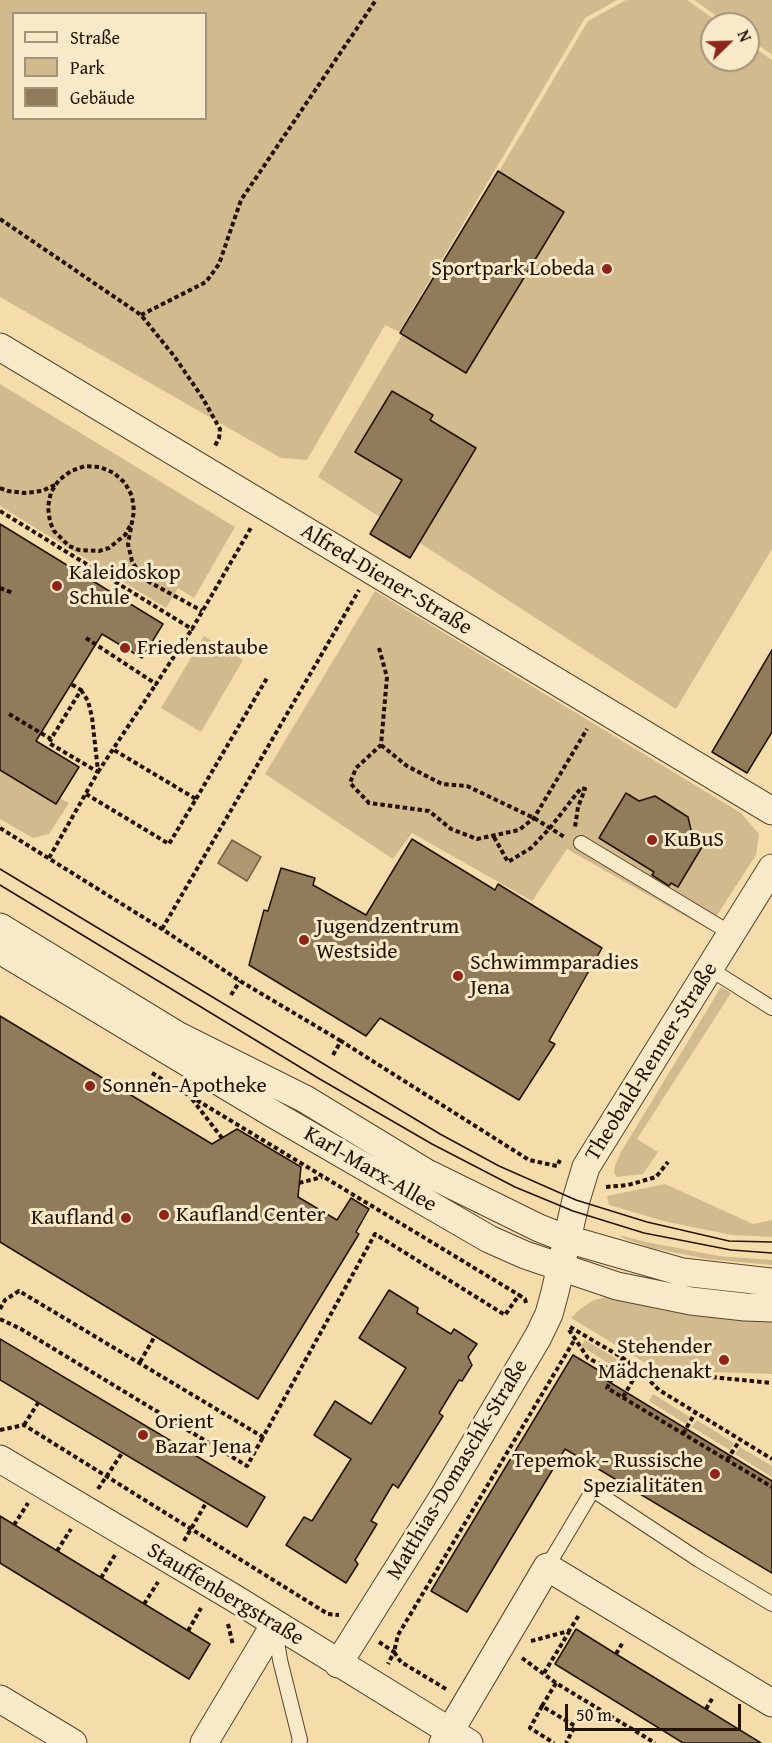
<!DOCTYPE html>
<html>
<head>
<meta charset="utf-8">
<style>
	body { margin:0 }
	#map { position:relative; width:772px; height:1743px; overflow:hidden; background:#f5ddab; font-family:"Gentium Book Plus",serif }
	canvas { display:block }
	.legend { position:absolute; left:12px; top:12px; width:195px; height:108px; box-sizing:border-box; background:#f8e9c8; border:2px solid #a39379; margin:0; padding:8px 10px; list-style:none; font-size:18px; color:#231203 }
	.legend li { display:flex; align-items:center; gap:12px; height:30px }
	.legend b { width:30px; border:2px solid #a39379 }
	.north { position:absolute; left:700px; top:12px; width:60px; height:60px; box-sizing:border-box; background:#f8e9c8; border:2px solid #a39379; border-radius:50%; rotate:67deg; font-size:16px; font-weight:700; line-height:24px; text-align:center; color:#231203 }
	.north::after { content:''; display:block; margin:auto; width:21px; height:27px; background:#8f2418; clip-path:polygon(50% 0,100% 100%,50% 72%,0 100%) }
	.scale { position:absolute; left:565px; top:1704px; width:176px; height:27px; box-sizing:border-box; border:3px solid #231203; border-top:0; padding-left:8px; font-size:18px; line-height:21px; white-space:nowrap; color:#231203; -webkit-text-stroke:4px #f8e9c8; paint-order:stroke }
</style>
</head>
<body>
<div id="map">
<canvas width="772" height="1743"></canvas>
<ul class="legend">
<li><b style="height:8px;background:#f8e9c8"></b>Straße</li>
<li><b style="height:16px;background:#d1ba8e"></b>Park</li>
<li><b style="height:16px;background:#907c5a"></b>Gebäude</li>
</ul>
<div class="north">N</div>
<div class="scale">50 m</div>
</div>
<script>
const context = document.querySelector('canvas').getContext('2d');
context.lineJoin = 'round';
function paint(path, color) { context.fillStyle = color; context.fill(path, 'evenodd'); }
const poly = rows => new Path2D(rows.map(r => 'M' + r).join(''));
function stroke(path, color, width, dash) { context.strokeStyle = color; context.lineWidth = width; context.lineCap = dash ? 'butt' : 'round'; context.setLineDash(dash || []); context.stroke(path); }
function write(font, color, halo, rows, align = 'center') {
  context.font = font + ' "Gentium Book Plus",serif'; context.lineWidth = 6; context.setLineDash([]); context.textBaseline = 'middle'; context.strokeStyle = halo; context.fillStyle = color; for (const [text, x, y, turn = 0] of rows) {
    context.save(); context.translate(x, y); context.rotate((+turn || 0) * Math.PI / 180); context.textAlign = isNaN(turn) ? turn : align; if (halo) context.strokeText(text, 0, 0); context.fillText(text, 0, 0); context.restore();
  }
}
const green = poly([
	[0,0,617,0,585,18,399,332,385,325,307,460,281,458,0,297],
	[14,14,206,14,206,118,14,118],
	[626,0,687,0,721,24,712,24,712,60,748,60,748,43,772,60,772,549,676,709,318,477,588,21],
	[694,0,772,0,772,55,748,38,748,24,728,24],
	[0,384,235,527,194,598,178,588,166,608,0,506],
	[375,591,741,813,759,834,756,855,708,929,567,849,532,901,412,833,393,859,265,774],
	[204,636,243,660,201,732,161,708],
	[0,770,56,804,60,798,69,803,49,834,33,838,0,819],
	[721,987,731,993,637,1139,658,1152,643,1174,617,1177,614,1173,615,1166,621,1152],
	[665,1184,753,1224,772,1220,772,1237,732,1235,667,1222,609,1205,607,1196],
	[619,1235,646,1242,719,1256,772,1260,772,1265,707,1259,652,1248,625,1239],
	[611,1296,661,1310,743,1320,772,1320,772,1374,657,1370,571,1318,580,1309,594,1300],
	[585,1340,617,1359,613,1366,581,1346],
	[653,1394,690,1417,686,1424,649,1401],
	[697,1420,734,1443,730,1450,692,1427],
	[740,1447,772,1466,772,1477,735,1454]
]);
const water = poly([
	[232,840,261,857,247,881,218,863,232,840]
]);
const building = poly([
	[498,171,564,212,466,373,400,333,498,171],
	[392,391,433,415,430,420,476,448,410,558,370,534,402,480,355,452,392,391],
	[0,524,163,624,142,658,102,634,36,741,79,767,56,804,0,770,0,524],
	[772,650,772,732,747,773,712,752,772,650],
	[626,793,639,801,655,796,688,817,692,834,705,842,678,887,671,883,669,886,652,875,654,872,599,838,626,793],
	[412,839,495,890,498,884,602,948,549,1041,555,1044,519,1100,380,1018,366,1036,249,965,264,910,268,911,281,868,315,878,313,885,366,915,412,839],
	[0,1016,212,1144,237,1129,301,1167,298,1197,337,1220,351,1198,369,1209,356,1232,359,1234,258,1399,0,1242,0,1016],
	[389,1290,418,1308,417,1313,451,1334,454,1329,477,1344,468,1357,472,1365,462,1381,459,1380,439,1413,443,1416,398,1488,393,1484,371,1521,377,1524,355,1560,358,1564,346,1583,286,1545,304,1517,312,1521,351,1459,314,1435,335,1401,371,1424,406,1368,359,1338,389,1290],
	[0,1339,265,1497,247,1527,0,1380,0,1339],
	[573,1355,608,1376,606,1380,772,1481,772,1573,565,1449,467,1612,431,1591,573,1355],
	[0,1516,210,1644,189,1679,0,1563,0,1516],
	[576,1629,616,1654,761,1743,683,1743,555,1664,576,1629]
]);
const path = poly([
	[0,219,141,315,174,356,202,397,220,429,219,438,214,448],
	[141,315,206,282,219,264,241,200,376,0],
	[0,488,8,491,24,493,42,491,57,484],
	[0,511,192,629,252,526],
	[130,526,125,535,109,548,99,551,79,550,69,546,54,531,50,522,48,507,51,492,59,480,71,471,85,466,100,467,114,473,125,483,132,496,134,511,128,544,132,561,142,578,202,611],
	[0,588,13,593],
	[86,638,156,684,192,629],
	[379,648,387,677,381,745,356,768,350,783,369,803,429,811,451,829,477,839,519,830,534,818,587,729],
	[81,690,88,701,92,717,98,771],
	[9,714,51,739,81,690,71,684],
	[381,745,407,766,442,784,467,786,534,818,566,838],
	[98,772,156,684],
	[86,794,169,844,196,799,114,750],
	[196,799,267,678],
	[0,828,162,929,240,981,341,1041],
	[494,837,508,862,531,848,550,828,581,788,585,789,578,807,575,827],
	[49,858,98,772,49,743,51,739],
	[162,929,359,590],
	[231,995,240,981],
	[333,1055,341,1041,529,1160,557,1166,560,1160],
	[152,1073,519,1295],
	[192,1099,222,1138],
	[299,1183,322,1177],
	[606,1187,628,1185,656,1177,668,1162],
	[0,1309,5,1300,19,1291,263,1437,375,1234,505,1315,519,1295,525,1299,526,1303],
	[0,1319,21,1329,247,1466,263,1437],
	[570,1327,623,1358,639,1370,659,1390,772,1459],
	[569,1330,588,1358,615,1372],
	[623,1358,607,1388,772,1487],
	[140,1362,155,1336],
	[623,1397,639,1370,772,1383],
	[24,1425,38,1403],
	[0,1430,24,1425,328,1614,339,1615],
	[683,1434,695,1413],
	[727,1460,740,1440],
	[98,1489,122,1453],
	[14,1525,28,1503],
	[184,1541,206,1503],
	[57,1551,71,1529],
	[101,1578,115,1555],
	[144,1604,158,1582],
	[228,1624,233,1645],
	[188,1631,201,1608],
	[531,1641,569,1631,579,1615],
	[379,1642,394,1652,388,1664],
	[616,1654,623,1642],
	[522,1658,556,1683,655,1743],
	[544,1673,569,1632],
	[556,1683,542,1706,575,1726,566,1743],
	[446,1689,401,1662,394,1652,398,1635,575,1339],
	[542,1706,530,1728,554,1743],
	[706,1709,713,1697]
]);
const lane = poly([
	[581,843,732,934],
	[710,969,772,1008],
	[547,1567,593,1490,699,1560,772,1604],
	[275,1629,280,1660,300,1740,299,1743]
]);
const street = poly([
	[0,347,772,811],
	[0,927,177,1035,305,1099,425,1172,539,1228,567,1239,682,1272,772,1282],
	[0,950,275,1115,489,1239,525,1255,617,1286,691,1301,745,1307,772,1308],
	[0,1459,234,1598,469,1743],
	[338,1664,445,1494,538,1337,549,1314,555,1292,576,1200,586,1167,772,868],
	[0,1699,73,1743],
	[204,1743,275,1624],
	[443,1743,547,1567,772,1703]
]);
const tram = poly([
	[0,869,440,1134,499,1166,576,1200,647,1222,729,1241,772,1242],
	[0,885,318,1078,432,1144,515,1187,573,1211,644,1233,731,1250,772,1253]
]);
const markers = [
	[607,269,6,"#8f2418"],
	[57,586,6,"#8f2418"],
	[125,648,6,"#8f2418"],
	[652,840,6,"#8f2418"],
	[304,940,6,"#8f2418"],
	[458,976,6,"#8f2418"],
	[90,1086,6,"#8f2418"],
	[164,1215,6,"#8f2418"],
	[126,1218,6,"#8f2418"],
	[724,1360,6,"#8f2418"],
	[143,1435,6,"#8f2418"],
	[715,1474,6,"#8f2418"]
];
const poiNames = [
	["Sportpark Lobeda",595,269,"right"],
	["Kaleidoskop",69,573],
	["Schule",69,598],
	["Friedenstaube",137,648],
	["KuBuS",664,840],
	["Jugendzentrum",316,927],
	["Westside",316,952],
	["Schwimmparadies",470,963],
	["Jena",470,988],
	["Sonnen-Apotheke",102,1086],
	["Kaufland Center",176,1215],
	["Kaufland",114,1218,"right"],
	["Stehender",712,1347,"right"],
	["Mädchenakt",712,1372,"right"],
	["Orient",155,1422],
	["Bazar Jena",155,1447],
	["Tepemok - Russische",703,1461,"right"],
	["Spezialitäten",703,1486,"right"]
];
const streetNames = [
	["Alfred-Diener-Straße",386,580,31],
	["Theobald-Renner-Straße",652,1062,-58],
	["Karl-Marx-Allee",370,1170,30],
	["Matthias-Domaschk-Straße",458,1470,-59],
	["Stauffenbergstraße",225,1595,31]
];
paint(green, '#d1ba8e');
paint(water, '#ae9872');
stroke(water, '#766246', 1.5);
paint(building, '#907c5a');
stroke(building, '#231203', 1.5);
stroke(lane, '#58452d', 16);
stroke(street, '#58452d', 29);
stroke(path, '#231203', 4, [4.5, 3]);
stroke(lane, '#f8e9c8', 14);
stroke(street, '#f8e9c8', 27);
stroke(tram, '#231203', 1.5);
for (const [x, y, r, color] of markers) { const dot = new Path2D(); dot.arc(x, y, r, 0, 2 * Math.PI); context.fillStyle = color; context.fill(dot); stroke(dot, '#f8e9c8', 2); }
write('22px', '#231203', '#f8e9c8', poiNames, 'left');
write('22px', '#231203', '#f8e9c8', streetNames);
</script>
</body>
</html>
